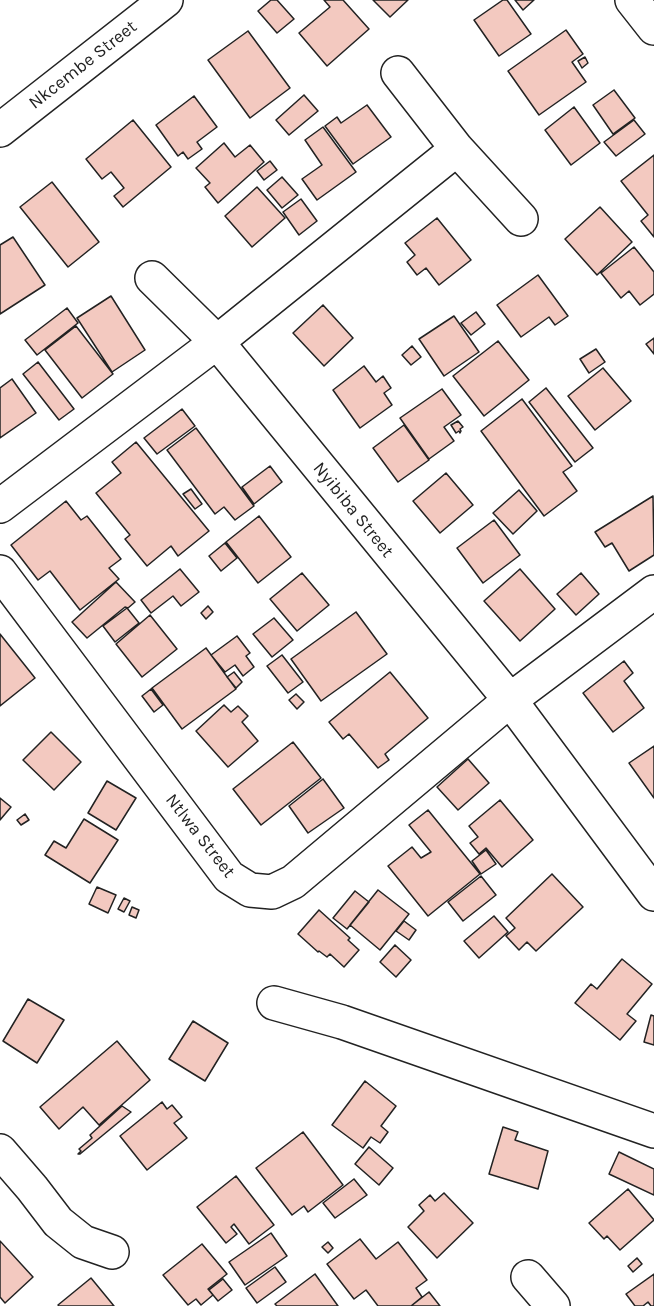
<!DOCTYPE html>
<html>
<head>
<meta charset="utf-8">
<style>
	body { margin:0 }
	canvas { display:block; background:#fff }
</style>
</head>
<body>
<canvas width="654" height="1306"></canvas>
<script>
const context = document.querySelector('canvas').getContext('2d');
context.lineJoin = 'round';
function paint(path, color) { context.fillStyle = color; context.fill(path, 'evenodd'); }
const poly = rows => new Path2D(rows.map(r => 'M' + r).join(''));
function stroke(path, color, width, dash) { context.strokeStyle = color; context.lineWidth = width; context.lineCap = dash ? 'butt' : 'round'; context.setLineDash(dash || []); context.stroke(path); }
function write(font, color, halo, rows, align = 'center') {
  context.font = font + ' Karla,sans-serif'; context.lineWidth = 4.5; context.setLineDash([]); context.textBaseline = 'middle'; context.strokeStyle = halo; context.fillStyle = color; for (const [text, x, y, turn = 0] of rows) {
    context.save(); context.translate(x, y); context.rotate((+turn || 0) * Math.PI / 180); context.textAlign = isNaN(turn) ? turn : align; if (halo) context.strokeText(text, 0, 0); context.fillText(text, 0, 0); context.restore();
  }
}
const building = poly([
	[271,0,277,0,294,19,277,33,258,11,271,0],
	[324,0,343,0,369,29,327,66,299,33,330,7,324,0],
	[373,0,408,0,390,17,373,0],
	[503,0,507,0,531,34,499,56,474,20,503,0],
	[515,0,534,0,523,10,515,0],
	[566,30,583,54,572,62,586,82,539,115,508,71,566,30],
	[248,31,290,88,250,118,208,60,248,31],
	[585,57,588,63,582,68,578,61,585,57],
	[614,90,635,118,613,134,593,105,614,90],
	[304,95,318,111,289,135,276,120,304,95],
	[194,96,217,127,197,142,202,149,188,159,183,152,178,156,156,125,194,96],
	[367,105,391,137,353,164,325,126,337,117,341,123,367,105],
	[574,107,600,143,571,165,545,130,574,107],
	[133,120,171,167,123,207,114,196,124,188,111,172,102,179,86,159,133,120],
	[634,120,645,134,616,156,604,142,634,120],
	[323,127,356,172,317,200,302,179,322,165,305,140,323,127],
	[224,143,235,157,250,145,264,162,218,203,205,187,210,183,196,168,224,143],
	[654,155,654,237,641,221,648,215,621,181,654,155],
	[270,161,277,170,264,180,257,171,270,161],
	[282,177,298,195,282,208,267,190,282,177],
	[52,182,99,242,68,267,20,207,52,182],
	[257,187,285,218,252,247,225,216,257,187],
	[301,199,317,221,299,235,283,212,301,199],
	[600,207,632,242,597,275,565,239,600,207],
	[437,218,471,260,439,285,426,268,417,275,407,262,415,255,405,243,437,218],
	[13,237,45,285,0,314,0,245,13,237],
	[634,247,654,272,654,294,640,305,629,291,621,298,601,273,634,247],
	[538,275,568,316,555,325,549,317,521,337,497,305,538,275],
	[111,296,145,350,112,372,77,318,111,296],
	[323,305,353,338,324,366,293,333,323,305],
	[67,308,78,323,37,355,25,340,67,308],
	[476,312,485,324,471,335,461,323,476,312],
	[454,316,479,352,444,376,419,339,454,316],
	[76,326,113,374,82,398,45,350,76,326],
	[654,338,654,354,646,344,654,338],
	[498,341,529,380,484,416,453,376,498,341],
	[412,346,421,357,411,365,402,355,412,346],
	[596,349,605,362,589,373,580,359,596,349],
	[38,362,74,409,59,420,23,374,38,362],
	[364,366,376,382,383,376,391,388,384,393,392,405,360,428,333,390,364,366],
	[603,368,631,401,595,430,568,396,603,368],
	[12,379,36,413,0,438,0,388,12,379],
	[546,388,593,448,575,462,529,402,546,388],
	[442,389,461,415,444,427,454,441,429,459,400,418,442,389],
	[522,399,572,466,563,472,577,491,544,516,481,431,522,399],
	[182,409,195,426,157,454,144,438,182,409],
	[458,421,463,427,460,429,461,431,460,433,459,431,456,433,451,425,458,421],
	[404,425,429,460,398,482,373,448,404,425],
	[196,428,254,506,235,520,224,507,215,514,167,450,196,428],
	[136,442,209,531,178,556,171,546,147,566,125,539,130,535,96,493,121,473,112,462,136,442],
	[270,466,282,482,254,504,242,487,270,466],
	[446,473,473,505,440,533,413,501,446,473],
	[191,489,202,504,195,509,183,494,191,489],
	[519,490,537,511,513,534,493,513,519,490],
	[653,496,654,555,629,571,612,543,605,547,595,532,653,496],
	[66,501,81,520,87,516,121,559,109,568,119,579,80,610,50,571,38,580,11,545,66,501],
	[259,516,291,557,258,583,226,542,259,516],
	[494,520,520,555,483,583,457,548,494,520],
	[225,543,237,558,221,571,209,556,225,543],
	[180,569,199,592,181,606,173,596,151,613,141,600,180,569],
	[520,569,555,609,520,641,484,601,520,569],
	[302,573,329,605,297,631,270,599,302,573],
	[581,573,599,594,576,615,557,594,581,573],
	[116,582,135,602,128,608,125,607,87,638,72,622,116,582],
	[208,606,213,612,206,619,201,613,208,606],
	[127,608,139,623,115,642,103,626,127,608],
	[356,612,387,654,321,701,291,659,356,612],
	[150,615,177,649,142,677,116,644,150,615],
	[274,618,293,640,272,657,253,634,274,618],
	[0,634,35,678,0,706,0,634],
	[237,636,250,653,246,656,254,667,243,676,235,665,225,672,211,655,237,636],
	[206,648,236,689,182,729,152,688,206,648],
	[282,655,303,682,288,693,267,666,282,655],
	[624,661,633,673,624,681,644,708,613,732,583,693,624,661],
	[234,672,242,682,236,688,227,677,234,672],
	[390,672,428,718,385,754,389,760,378,768,349,734,343,739,329,722,390,672],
	[151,689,163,705,154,712,142,696,151,689],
	[296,694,304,702,297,709,289,700,296,694],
	[224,705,231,712,238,706,248,716,242,722,258,741,228,767,196,731,224,705],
	[51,732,81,762,54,790,23,760,51,732],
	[293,742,321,778,261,825,233,789,293,742],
	[654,746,654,798,629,763,654,746],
	[468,759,489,783,458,810,437,787,468,759],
	[323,779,344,808,308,833,289,806,323,779],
	[107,781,136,798,116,830,88,813,107,781],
	[0,798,11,807,0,820,0,798],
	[500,800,533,840,502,867,486,848,479,854,470,843,478,837,469,826,500,800],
	[428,810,480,874,428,916,388,866,412,847,421,858,431,852,409,825,428,810],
	[25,814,29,820,21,825,17,820,25,814],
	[84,819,118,840,90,883,45,855,54,841,66,848,84,819],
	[486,850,496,864,481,874,472,861,486,850],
	[552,874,583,907,536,951,527,942,519,950,506,936,515,928,506,918,552,874],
	[481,876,496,895,463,921,448,902,481,876],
	[97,887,116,895,108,913,89,904,97,887],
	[378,890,409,914,380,950,350,925,378,890],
	[355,891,369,902,347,929,333,918,355,891],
	[124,898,130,901,124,912,118,909,124,898],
	[132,907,139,910,136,918,129,915,132,907],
	[319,910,350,938,348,940,359,950,344,967,330,954,327,957,319,951,318,952,298,934,319,910],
	[494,916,508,932,479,958,464,941,494,916],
	[404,921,416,930,409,940,396,931,404,921],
	[395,945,411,960,396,977,380,962,395,945],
	[622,959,652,984,627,1014,636,1021,620,1040,575,1003,591,984,597,989,622,959],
	[28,999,64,1020,37,1063,3,1041,28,999],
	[651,1015,654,1016,654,1045,644,1042,651,1015],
	[193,1021,228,1043,205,1081,169,1059,193,1021],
	[117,1041,150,1080,99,1125,83,1107,59,1129,40,1107,117,1041],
	[365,1081,396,1106,381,1126,388,1132,380,1143,371,1137,363,1148,332,1125,365,1081],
	[162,1102,167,1109,172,1105,182,1117,174,1123,187,1138,147,1170,120,1136,162,1102],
	[122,1106,131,1112,80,1154,78,1154,81,1151,79,1149,92,1138,90,1135,122,1106],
	[503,1127,518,1132,515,1140,548,1151,538,1189,489,1174,503,1127],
	[303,1132,343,1185,308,1212,304,1206,292,1215,256,1168,303,1132],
	[369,1147,393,1168,379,1185,355,1164,369,1147],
	[619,1152,654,1169,654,1195,609,1174,619,1152],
	[236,1176,274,1225,249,1244,234,1224,231,1227,237,1234,226,1243,197,1207,236,1176],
	[354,1179,367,1195,335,1218,323,1203,354,1179],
	[628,1189,654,1220,620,1250,607,1236,604,1239,589,1223,628,1189],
	[444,1193,473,1223,437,1258,408,1227,424,1211,419,1205,430,1195,435,1201,444,1193],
	[271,1233,287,1256,245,1285,229,1262,271,1233],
	[360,1239,376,1259,398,1242,427,1280,416,1288,422,1297,411,1306,378,1306,366,1290,354,1299,327,1264,360,1239],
	[0,1241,33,1277,5,1303,0,1297,0,1241],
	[328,1242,333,1248,328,1253,322,1247,328,1242],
	[202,1244,227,1274,208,1289,213,1295,201,1305,196,1299,188,1305,163,1275,202,1244],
	[637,1258,642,1264,633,1272,628,1266,637,1258],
	[275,1267,286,1282,257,1303,246,1288,275,1267],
	[315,1274,338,1306,277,1306,275,1304,315,1274],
	[654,1274,654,1306,651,1306,648,1302,643,1306,635,1306,626,1294,654,1274],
	[91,1278,114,1306,59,1306,58,1305,91,1278],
	[223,1279,232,1290,218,1301,209,1290,223,1279],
	[429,1292,440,1306,411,1306,429,1292]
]);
const minor = poly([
	[632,0,654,28],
	[398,73,457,149,521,219],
	[0,130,166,0],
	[152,278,217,342,457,149],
	[0,506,217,342,510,700,654,894],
	[0,572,229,877,250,890,272,892,293,882,510,700,654,592],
	[274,1003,342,1022,654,1131],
	[0,1151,32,1188,58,1222,83,1242,112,1252],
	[528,1277,553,1306]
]);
const streetNames = [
	["Nkcembe Street",83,65,-38],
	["Nyibiba Street",353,510,51],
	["Ntlwa Street",200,836,52]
];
paint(building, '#f3c9c0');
stroke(building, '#222', 1.5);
stroke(minor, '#222', 36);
stroke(minor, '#fff', 33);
write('18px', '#222', '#fff', streetNames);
</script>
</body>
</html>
